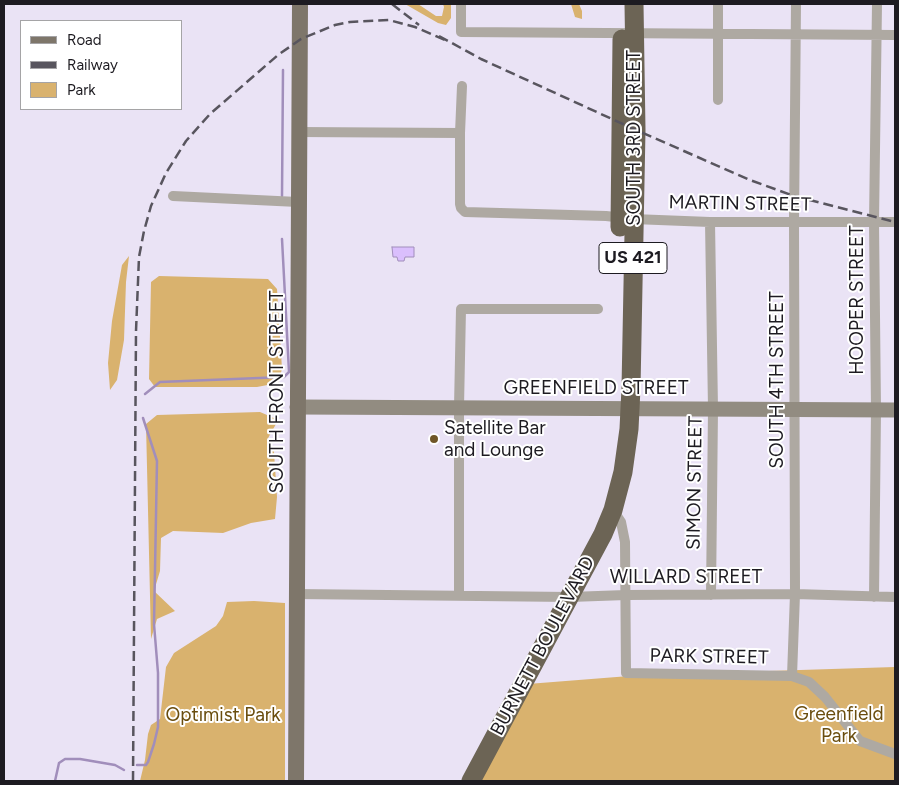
<!DOCTYPE html>
<html>
<head>
<meta charset="utf-8">
<style>
	body { margin:0 }
	#map { position:relative; width:899px; height:785px; overflow:hidden; background:#eae3f5; font-family:Figtree,sans-serif }
	canvas { display:block }
	.frame { position:absolute; inset:0; border:5px solid #1d1b21; pointer-events:none }
	.legend { position:absolute; left:20px; top:20px; width:162px; height:90px; box-sizing:border-box; background:#fff; border:1px solid #a5a4a6; margin:0; padding:6px 9px; list-style:none; font-size:15px; color:#1d1b21 }
	.legend li { display:flex; align-items:center; gap:10px; height:25px }
	.legend b { width:25px; border:1px solid #a5a4a6 }
</style>
</head>
<body>
<div id="map">
<canvas width="899" height="785"></canvas>
<div class="frame"></div>
<ul class="legend">
<li><b style="height:6px;background:#7e766a"></b>Road</li>
<li><b style="height:6px;background:#58555e"></b>Railway</li>
<li><b style="height:14px;background:#d9b26e"></b>Park</li>
</ul>
</div>
<script>
const context = document.querySelector('canvas').getContext('2d');
context.lineJoin = 'round';
function paint(path, color) { context.fillStyle = color; context.fill(path, 'evenodd'); }
const poly = rows => new Path2D(rows.map(r => 'M' + r).join(''));
function stroke(path, color, width, dash) { context.strokeStyle = color; context.lineWidth = width; context.lineCap = dash ? 'butt' : 'round'; context.setLineDash(dash || []); context.stroke(path); }
function write(font, color, halo, rows, align = 'center') {
  context.font = font + ' Figtree,sans-serif'; context.lineWidth = 4; context.setLineDash([]); context.textBaseline = 'middle'; context.strokeStyle = halo; context.fillStyle = color; for (const [text, x, y, turn = 0] of rows) {
    context.save(); context.translate(x, y); context.rotate((+turn || 0) * Math.PI / 180); context.textAlign = isNaN(turn) ? turn : align; if (halo) context.strokeText(text, 0, 0); context.fillText(text, 0, 0); context.restore();
  }
}
const green = poly([
	[405,4,418,4,436,16,442,16,444,7,443,4,451,4,451,18,446,25,438,23],
	[571,4,579,4,582,11,582,19,575,17],
	[129,256,126,282,124,340,117,380,110,390,108,363,112,321,122,265],
	[159,276,268,279,277,289,282,369,278,383,257,387,155,387,149,379,151,282],
	[260,412,274,418,276,424,267,440,274,452,277,497,275,519,251,523,223,533,173,531,161,538,160,571,154,591,175,611,157,619,151,639,146,424,157,415],
	[254,601,285,603,285,781,140,781,145,760,148,734,151,725,160,719,166,667,174,653,216,626,223,616,227,602],
	[895,667,895,781,462,781,515,685,642,675]
]);
const water = poly([
	[392,247,414,247,414,257,405,257,404,261,398,261,397,257,393,257,392,247]
]);
const stream = poly([
	[282,196,283,70],
	[145,394,160,382,284,377,289,372,282,239],
	[137,765,146,765,148,762,154,744,158,727,158,673,154,624,157,461,143,418],
	[55,781,59,763,65,759,80,759,115,765,124,770]
]);
const street = poly([
	[461,4,461,32,895,35],
	[718,4,718,100],
	[462,86,460,133,460,204,461,208,465,212,606,216,633,219,710,222,895,222],
	[299,132,460,133],
	[173,196,298,202],
	[710,222,713,409,711,595],
	[613,510,621,522,625,542,626,673,792,676,809,682,825,697,860,741,895,754],
	[296,594,570,597,626,595,795,594,895,597],
	[459,595,459,407,461,309,598,309],
	[874,597,876,410,874,222,877,4],
	[792,676,795,594,794,222,796,4]
]);
const secondary = poly([
	[297,407,895,410]
]);
const primary = poly([
	[296,781,300,4]
]);
const highway = poly([
	[620,227,622,39],
	[471,781,603,534,613,510,623,472,629,429,631,388,636,130,634,4]
]);
const rail = poly([
	[392,4,419,25],
	[439,36,481,59,636,130,750,180,794,196,895,222],
	[133,781,136,331,139,257,144,231,151,206,166,173,186,141,210,114,278,55,301,39,335,25,350,22,389,20,415,27,445,40]
]);
const markers = [
	[434,439,5,"#6f5627"]
];
const shields = [
	[633,258,68]
];
const shieldNames = [
	["US 421",633,258]
];
const streetNames = [
	["SOUTH 3RD STREET",634,138,-90],
	["MARTIN STREET",740,204,1],
	["HOOPER STREET",857,300,-90],
	["SOUTH 4TH STREET",777,380,-90],
	["GREENFIELD STREET",596,388],
	["SOUTH FRONT STREET",277,392,-90],
	["SIMON STREET",695,483,-89],
	["WILLARD STREET",686,577],
	["BURNETT BOULEVARD",543,646,-62],
	["PARK STREET",709,657,1]
];
const poiNames = [
	["Satellite Bar",444,428],
	["and Lounge",444,450]
];
const parkNames = [
	["Greenfield",839,714],
	["Park",839,736],
	["Optimist Park",223,715]
];
paint(green, '#d9b26e');
paint(water, '#dabffd');
stroke(water, '#a18ebb', 1);
stroke(stream, '#a18ebb', 2.5);
stroke(street, '#aea9a2', 10);
stroke(secondary, '#928c81', 15);
stroke(primary, '#7e766a', 16);
stroke(highway, '#6c6455', 19);
stroke(rail, '#58555e', 2.5, [10, 5]);
for (const [x, y, r, color] of markers) { const dot = new Path2D(); dot.arc(x, y, r, 0, 2 * Math.PI); context.fillStyle = color; context.fill(dot); stroke(dot, '#fff', 2); }
for (const [x, y, w] of shields) { const box = new Path2D(); box.roundRect(x - w / 2, y - 15.5, w, 31, 4); context.fillStyle = '#fff'; context.fill(box); stroke(box, '#1d1b21', 1); }
write('bold 18px', '#1d1b21', null, shieldNames);
write('19px', '#1d1b21', '#fff', streetNames);
write('19px', '#1d1b21', '#fff', poiNames, 'left');
write('19px', '#6a4d0e', '#fff', parkNames);
</script>
</body>
</html>
